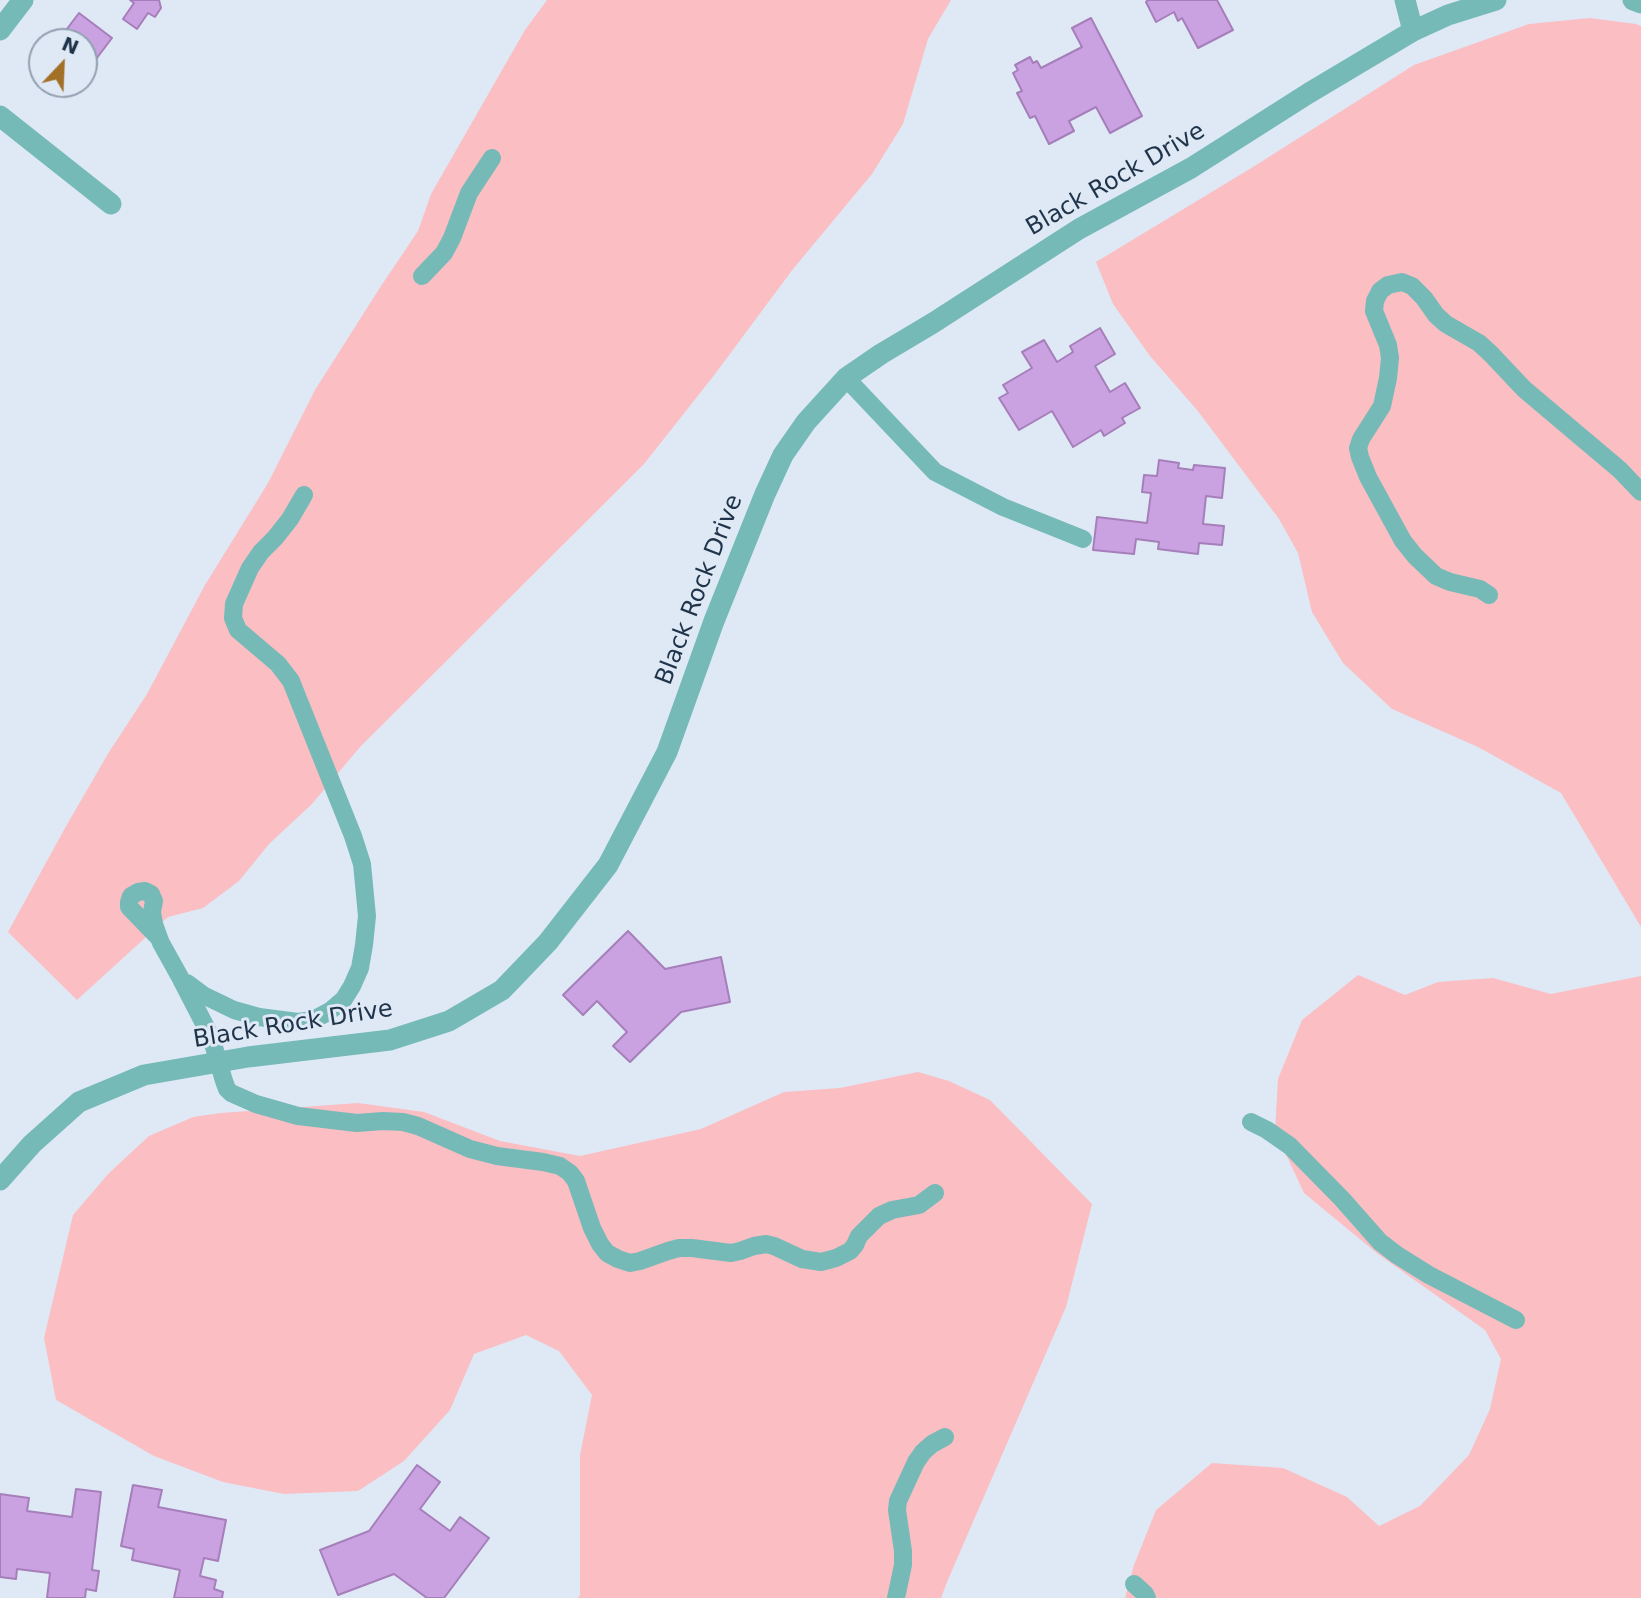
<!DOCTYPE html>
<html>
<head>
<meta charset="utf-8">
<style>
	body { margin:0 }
	#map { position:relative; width:1641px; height:1598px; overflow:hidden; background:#dfe9f5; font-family:"DejaVu Sans",sans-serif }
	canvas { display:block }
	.north { position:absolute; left:28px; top:28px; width:70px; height:70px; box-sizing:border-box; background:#dfe9f5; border:2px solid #92a0b1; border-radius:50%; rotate:23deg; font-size:19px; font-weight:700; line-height:28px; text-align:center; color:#1f334a }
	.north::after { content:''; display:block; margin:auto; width:24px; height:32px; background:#a27026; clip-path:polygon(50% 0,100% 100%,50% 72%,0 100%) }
</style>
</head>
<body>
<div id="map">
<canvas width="1641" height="1598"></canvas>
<div class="north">N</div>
</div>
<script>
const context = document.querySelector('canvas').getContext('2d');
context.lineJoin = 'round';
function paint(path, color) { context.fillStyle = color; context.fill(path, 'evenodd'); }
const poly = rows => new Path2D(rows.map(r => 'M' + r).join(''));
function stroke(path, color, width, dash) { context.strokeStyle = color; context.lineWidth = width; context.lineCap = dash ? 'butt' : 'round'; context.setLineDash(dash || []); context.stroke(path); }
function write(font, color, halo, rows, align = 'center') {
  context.font = font + ' "DejaVu Sans",sans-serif'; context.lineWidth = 6; context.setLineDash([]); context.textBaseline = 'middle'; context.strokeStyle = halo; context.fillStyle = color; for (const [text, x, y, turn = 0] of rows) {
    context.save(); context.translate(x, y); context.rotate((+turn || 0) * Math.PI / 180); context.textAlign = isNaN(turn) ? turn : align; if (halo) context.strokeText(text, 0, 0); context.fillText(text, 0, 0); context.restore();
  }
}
const green = poly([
	[547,0,951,0,928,39,903,124,872,174,793,269,715,374,644,464,360,747,312,804,269,844,239,881,203,908,168,917,77,1000,8,932,65,828,109,752,147,694,205,585,268,483,315,390,381,286,418,231,431,194,525,30],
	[1590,18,1636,24,1641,26,1641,927,1561,793,1478,747,1392,709,1343,663,1312,612,1298,553,1279,519,1197,410,1150,356,1113,304,1096,262,1253,167,1414,65,1529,24],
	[1358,975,1405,995,1438,982,1493,978,1551,994,1641,976,1641,1598,1125,1598,1134,1565,1156,1510,1212,1463,1283,1468,1347,1497,1379,1526,1420,1506,1469,1455,1490,1409,1501,1359,1485,1330,1378,1254,1304,1193,1275,1131,1278,1079,1302,1020],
	[918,1072,949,1081,990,1100,1092,1204,1066,1307,947,1582,941,1598,578,1598,580,1595,580,1455,592,1395,559,1351,526,1335,474,1354,450,1410,404,1461,358,1491,284,1494,223,1482,154,1456,56,1400,44,1338,73,1215,109,1173,149,1136,193,1117,221,1113,358,1103,424,1112,500,1141,580,1156,701,1129,784,1092,840,1088]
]);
const building = poly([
	[130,0,159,0,161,8,155,17,148,13,137,29,123,19,134,3,130,0],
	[1148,0,1217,0,1233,30,1198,48,1182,18,1178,21,1174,12,1156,22,1146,2,1148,0],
	[79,13,112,38,84,75,84,42,57,42,79,13],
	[1091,18,1142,116,1110,133,1096,107,1069,121,1074,131,1049,144,1035,116,1030,118,1017,93,1022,91,1013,73,1018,70,1015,65,1030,57,1033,63,1037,61,1041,68,1082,47,1072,28,1091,18],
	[1100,328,1115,354,1095,366,1110,392,1125,383,1140,408,1122,418,1125,423,1104,436,1101,430,1073,447,1052,411,1019,430,999,398,1008,393,1003,385,1032,368,1022,352,1044,340,1057,362,1073,352,1070,346,1100,328],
	[1159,460,1179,463,1178,468,1193,470,1194,465,1225,468,1222,498,1206,496,1203,524,1224,526,1222,545,1199,543,1198,554,1158,549,1159,542,1136,539,1134,554,1093,550,1097,517,1147,523,1151,493,1142,492,1144,475,1157,476,1159,460],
	[628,931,665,969,721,957,730,1002,681,1012,630,1062,613,1046,627,1032,597,1001,583,1015,563,995,628,931],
	[417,1465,440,1482,420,1509,450,1531,460,1517,489,1538,444,1598,427,1598,394,1574,338,1595,320,1550,369,1531,417,1465],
	[133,1485,162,1490,158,1507,226,1520,218,1561,204,1558,200,1576,216,1580,214,1589,223,1592,222,1598,174,1598,180,1570,132,1560,134,1549,121,1546,133,1485],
	[76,1489,101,1492,92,1570,99,1571,96,1591,86,1589,85,1598,47,1598,50,1573,17,1569,16,1579,0,1577,0,1494,29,1498,27,1511,72,1517,76,1489]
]);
const service = poly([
	[422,276,444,253,452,238,469,193,492,158],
	[846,378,935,472,1003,507,1083,539],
	[1489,595,1480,589,1450,582,1436,576,1415,556,1403,541,1368,477,1360,457,1358,448,1361,439,1382,406,1388,378,1390,358,1388,345,1374,311,1375,301,1380,291,1388,285,1402,282,1412,286,1424,298,1436,315,1446,324,1479,343,1491,354,1524,389,1620,470,1641,492],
	[159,938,129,907,129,902,131,896,138,892,145,891,151,894,154,901,152,912,154,924,159,938,161,943,181,979,211,1037,224,1081,227,1089,231,1093,256,1104,298,1116,357,1123,383,1121,403,1122,418,1126,470,1149,497,1156,543,1162,560,1166,570,1173,576,1181,592,1228,600,1244,607,1253,618,1259,630,1263,640,1261,668,1251,679,1248,692,1248,731,1253,740,1251,754,1246,766,1244,774,1246,802,1259,821,1262,836,1258,850,1251,855,1245,859,1236,879,1216,892,1210,919,1205,935,1193],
	[187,983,203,995,234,1010,259,1017,298,1022,313,1020,330,1011,344,999,352,986,360,968,364,945,367,916,362,864,353,836,291,681,278,664,238,630,233,618,234,604,250,568,261,552,275,538,290,519,304,495],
	[1251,1122,1267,1130,1290,1146,1342,1199,1380,1242,1397,1255,1429,1275,1516,1320],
	[1134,1584,1145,1594,1147,1598],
	[896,1598,903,1565,903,1551,897,1510,898,1501,916,1462,923,1452,932,1444,945,1437]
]);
const minor = poly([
	[1405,0,1413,31],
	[1633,0,1641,3],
	[0,30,23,0],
	[0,116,111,204],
	[0,1180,32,1144,79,1102,144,1075,248,1057,390,1040,449,1021,502,990,548,942,608,865,667,752,714,621,765,494,783,455,806,422,846,378,881,354,933,323,1079,229,1191,168,1309,93,1413,31,1448,15,1496,0]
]);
const streetNames = [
	["Black Rock Drive",1116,180,-30],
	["Black Rock Drive",700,590,-69],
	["Black Rock Drive",293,1025,-9]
];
paint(green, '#fabec3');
paint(building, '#caa2e1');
stroke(building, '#a57eba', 2);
stroke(service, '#76bab8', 18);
stroke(minor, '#76bab8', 21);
write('24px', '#1f334a', '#dfe9f5', streetNames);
</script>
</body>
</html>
